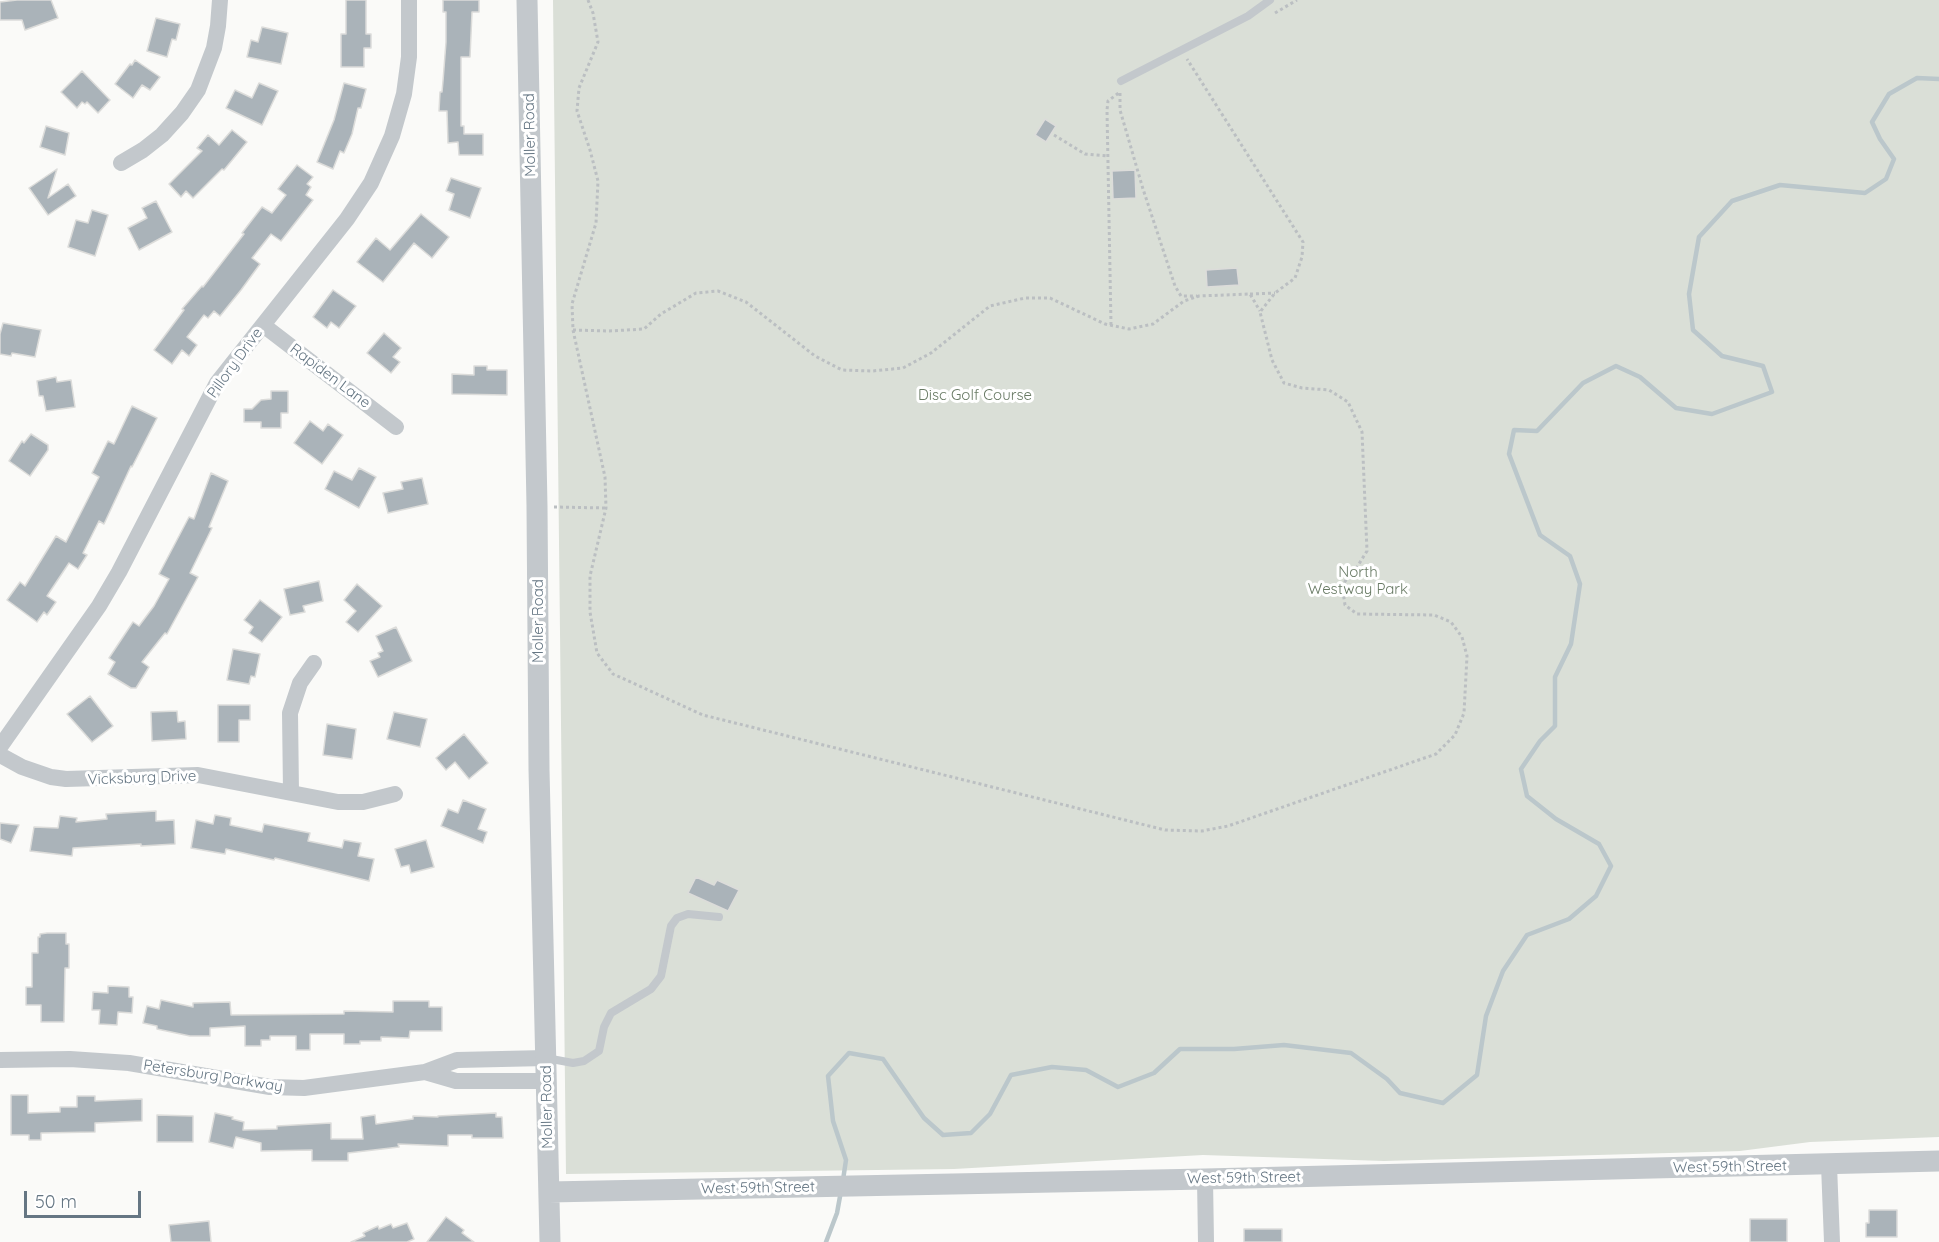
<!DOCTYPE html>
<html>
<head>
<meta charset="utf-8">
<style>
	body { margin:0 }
	#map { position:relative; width:1939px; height:1242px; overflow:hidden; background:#fafaf8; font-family:Quicksand,sans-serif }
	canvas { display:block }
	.scale { position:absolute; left:24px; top:1191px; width:117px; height:27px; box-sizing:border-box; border:3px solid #657683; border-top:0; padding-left:8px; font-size:18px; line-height:21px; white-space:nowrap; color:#657683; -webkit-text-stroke:4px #fff; paint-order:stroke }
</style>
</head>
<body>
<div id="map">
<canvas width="1939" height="1242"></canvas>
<div class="scale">50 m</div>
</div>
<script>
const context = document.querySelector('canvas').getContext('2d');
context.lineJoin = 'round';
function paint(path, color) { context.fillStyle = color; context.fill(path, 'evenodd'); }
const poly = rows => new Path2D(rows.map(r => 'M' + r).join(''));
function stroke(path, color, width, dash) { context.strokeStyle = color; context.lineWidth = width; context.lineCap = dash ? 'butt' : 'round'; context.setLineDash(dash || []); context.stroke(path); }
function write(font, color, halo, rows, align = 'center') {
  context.font = font + ' Quicksand,sans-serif'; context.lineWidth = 6; context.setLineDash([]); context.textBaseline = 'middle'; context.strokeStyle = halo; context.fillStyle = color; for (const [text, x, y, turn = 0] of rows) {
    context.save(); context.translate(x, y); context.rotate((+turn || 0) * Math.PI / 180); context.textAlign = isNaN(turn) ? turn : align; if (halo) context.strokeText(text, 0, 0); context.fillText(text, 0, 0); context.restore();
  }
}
const green = poly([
	[553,0,1939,0,1939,1137,1810,1142,1740,1151,1384,1161,1203,1155,954,1169,566,1174]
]);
const stream = poly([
	[843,1180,846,1160,833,1121,828,1076,849,1053,883,1059,924,1118,943,1135,971,1133,990,1114,1011,1075,1052,1067,1086,1070,1118,1087,1154,1073,1180,1049,1234,1049,1284,1045,1351,1053,1387,1079,1400,1093,1443,1103,1477,1075,1486,1016,1503,971,1527,935,1569,919,1596,896,1611,866,1599,844,1556,819,1527,796,1521,769,1540,741,1555,726,1555,677,1571,644,1580,584,1570,556,1540,535,1509,454,1514,430,1537,431,1583,383,1616,366,1640,377,1676,408,1712,414,1772,392,1763,366,1722,356,1693,330,1689,294,1699,237,1732,201,1780,185,1865,193,1886,179,1894,159,1880,139,1872,122,1889,94,1917,78,1939,79],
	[826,1242,837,1213,841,1191]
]);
const building = poly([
	[17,0,51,0,58,18,25,30,22,20,0,20,0,2,17,0],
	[346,0,366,0,366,34,371,34,371,48,364,48,364,67,341,67,341,34,346,34,346,0],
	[443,0,479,0,479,12,472,12,470,57,461,57,461,126,464,126,464,134,483,134,483,155,459,155,458,142,448,143,447,111,439,111,440,92,442,92,443,81,446,42,446,12,443,12,443,0],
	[156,18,180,24,176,40,172,39,167,57,147,51,156,18],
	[262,27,288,33,281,64,247,57,251,40,258,42,262,27],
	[135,60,160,77,150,90,142,85,133,98,115,84,130,64,132,65,135,60],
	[82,71,110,100,98,113,87,102,85,104,82,102,77,108,61,92,82,71],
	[259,83,278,91,262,125,226,108,235,90,252,98,259,83],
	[344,83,366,89,361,108,358,108,352,134,344,153,340,151,333,169,317,162,334,120,344,83],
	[1045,119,1056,126,1046,142,1035,135,1045,119],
	[46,126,69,133,65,155,40,147,46,126],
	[232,130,247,142,224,170,222,169,193,198,186,191,181,197,169,184,202,151,197,148,208,135,219,145,232,130],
	[297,165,313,177,307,184,311,187,306,195,313,200,281,241,271,234,252,258,260,264,241,290,220,316,214,311,208,318,204,315,187,337,197,345,189,356,182,350,172,364,154,350,184,310,182,309,202,286,203,287,244,234,242,233,262,207,272,213,286,195,278,189,297,165],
	[57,169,48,198,68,184,76,196,48,215,29,188,57,169],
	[1135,170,1136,198,1113,199,1112,171,1135,170],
	[451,178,481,188,470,218,449,210,454,194,446,191,451,178],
	[156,201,172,232,139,250,128,228,147,218,142,208,156,201],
	[92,210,108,215,95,256,68,247,76,220,88,223,92,210],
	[421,214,449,237,432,258,414,243,383,282,357,262,376,238,390,250,421,214],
	[1237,268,1239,285,1207,287,1206,270,1237,268],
	[333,290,356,306,339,328,331,322,327,328,313,317,333,290],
	[3,323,41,330,35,357,12,353,11,356,0,354,0,334,3,323],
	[384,333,401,348,393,357,400,362,391,373,367,353,384,333],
	[474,366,487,366,487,370,507,370,507,395,452,394,452,374,474,375,474,366],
	[56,377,57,382,71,380,75,407,46,411,43,396,39,396,37,381,56,377],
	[271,391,288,391,288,413,281,413,281,428,261,428,261,422,244,422,244,409,252,409,261,400,271,399,271,391],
	[132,406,157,418,132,467,131,466,104,524,99,521,83,553,87,555,78,569,69,563,47,596,56,602,47,615,44,612,37,622,7,600,20,582,25,586,56,536,66,542,99,477,92,473,108,441,114,444,132,406],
	[310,421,323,431,328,424,343,435,322,464,294,443,310,421],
	[31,434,48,445,48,450,30,476,9,461,22,441,24,443,31,434],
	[359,468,376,477,359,508,325,489,334,471,352,480,359,468],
	[211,473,228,481,209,527,212,528,190,573,198,577,167,634,165,633,142,662,149,667,136,688,131,688,108,674,115,662,109,658,133,622,139,626,154,606,169,579,159,574,189,517,194,519,211,473],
	[422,478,428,504,388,513,383,493,403,489,401,482,422,478],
	[319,581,323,601,303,606,305,612,290,615,284,589,319,581],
	[357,584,382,606,358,632,346,622,356,611,344,600,357,584],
	[260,600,282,617,262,642,249,633,253,627,244,620,260,600],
	[396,627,412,661,378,677,370,661,380,657,378,653,383,651,376,636,396,627],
	[233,649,260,654,255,677,251,676,249,684,227,680,233,649],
	[90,696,113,726,92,742,67,714,90,696],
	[218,705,250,705,250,720,239,720,239,742,218,742,218,705],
	[177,711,178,722,185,721,186,739,152,741,151,712,177,711],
	[394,712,427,719,420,747,387,739,394,712],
	[327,724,356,729,352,759,323,755,327,724],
	[464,734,488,763,469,779,455,762,446,770,436,758,464,734],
	[463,800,486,809,478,829,487,832,483,843,441,826,448,809,458,813,463,800],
	[156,811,156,821,174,820,175,844,141,846,141,844,73,848,72,856,30,851,34,827,58,828,60,816,77,818,76,822,107,819,106,814,156,811],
	[215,815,231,818,230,825,262,832,264,824,310,833,308,841,342,848,344,840,361,843,358,856,374,859,369,881,275,858,274,860,226,849,225,854,191,848,196,820,213,824,215,815],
	[0,823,19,825,11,843,0,839,0,823],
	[426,840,434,867,411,873,409,865,401,867,395,849,426,840],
	[696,877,714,885,717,880,739,890,728,911,688,893,696,877],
	[47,933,66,933,66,944,69,944,69,968,65,968,64,1022,41,1022,41,1005,26,1005,26,987,32,987,32,953,38,953,38,937,40,937,40,934,47,933],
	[108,986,129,987,129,997,133,997,132,1013,118,1012,117,1025,99,1024,100,1010,92,1010,93,992,108,993,108,986],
	[161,1000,193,1007,193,1003,230,1002,231,1015,344,1014,344,1011,393,1012,393,1001,429,1001,429,1007,442,1007,442,1031,410,1031,409,1038,381,1037,381,1041,360,1041,360,1044,344,1044,344,1034,310,1034,310,1050,296,1050,296,1036,270,1036,270,1040,261,1040,261,1046,245,1046,245,1026,210,1028,210,1036,190,1036,157,1029,157,1026,143,1023,147,1006,159,1009,161,1000],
	[11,1095,28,1095,28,1113,60,1112,60,1107,77,1107,77,1096,95,1096,95,1101,142,1099,142,1121,95,1123,95,1132,41,1133,41,1140,29,1140,29,1135,11,1135,11,1095],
	[215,1113,233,1117,232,1119,244,1122,243,1130,277,1129,277,1126,331,1123,331,1139,363,1139,361,1117,375,1115,376,1124,413,1119,413,1116,438,1117,438,1116,496,1113,496,1117,502,1117,503,1138,472,1138,472,1135,448,1135,448,1146,398,1144,399,1147,348,1153,348,1161,312,1161,312,1150,261,1151,261,1143,236,1137,233,1148,209,1142,215,1113],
	[157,1115,193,1116,193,1142,157,1142,157,1115],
	[1869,1210,1897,1210,1897,1237,1866,1237,1866,1223,1869,1223,1869,1210],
	[446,1217,464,1230,462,1233,474,1242,427,1242,446,1217],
	[1750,1219,1787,1219,1787,1242,1750,1242,1750,1219],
	[209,1221,211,1242,171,1242,169,1225,209,1221],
	[407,1223,414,1239,407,1242,351,1242,365,1236,363,1233,378,1226,379,1229,391,1224,393,1228,407,1223],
	[1244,1229,1282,1229,1282,1242,1244,1242,1244,1229]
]);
const path = poly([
	[588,0,593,13,598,42,579,88,577,111,590,150,598,181,596,223,572,304,573,330,605,477,606,508,590,576,590,612,597,653,613,674,703,715,1165,830,1202,831,1228,826,1436,754,1455,735,1464,713,1467,656,1462,637,1451,622,1434,615,1357,614,1345,605,1342,585,1357,567,1367,551,1362,432,1348,402,1329,390,1302,388,1284,383,1272,360,1260,312,1275,293,1295,278,1302,257,1303,242,1187,59],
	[1275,13,1297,0],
	[1120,93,1120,110,1143,189,1175,286,1181,296,1197,296],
	[1054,135,1085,154,1108,156],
	[1250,294,1275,293],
	[1111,325,1107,110,1108,101,1120,92],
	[573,330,609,331,644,329,661,314,696,293,718,291,746,302,815,356,842,370,872,371,903,368,931,353,990,306,1025,298,1050,298,1105,324,1129,329,1153,324,1184,301,1199,296,1250,294,1260,311],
	[554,507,606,508]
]);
const service = poly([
	[1121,81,1248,16,1270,0],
	[546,1058,573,1063,584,1061,599,1051,604,1027,611,1013,651,989,661,976,671,926,677,918,688,914,719,917]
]);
const minor = poly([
	[121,163,143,150,162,135,182,113,198,90,214,48,218,26,220,0],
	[263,325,396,427],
	[0,747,99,606,119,572,217,383,347,219,371,183,392,136,404,94,409,57,409,0],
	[0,755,22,767,51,777,66,779,198,775,338,802,363,802,395,794],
	[291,792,290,713,300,683,314,663],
	[0,1060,70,1059,129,1063,270,1087,304,1088,425,1072,457,1060,546,1058],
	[425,1072,456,1081,546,1081],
	[1829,1165,1832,1242],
	[1205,1179,1206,1242]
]);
const tertiary = poly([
	[527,0,537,506,539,769,550,1242],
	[549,1192,1205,1179,1939,1161]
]);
const streetNames = [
	["Moller Road",530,135,-91],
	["Pillory Drive",235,363,-54],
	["Rapiden Lane",330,376,37],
	["Moller Road",538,621,-90],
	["Vicksburg Drive",142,778,-2],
	["Petersburg Parkway",213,1076,9],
	["Moller Road",547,1107,-91],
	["West 59th Street",1730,1167,-1],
	["West 59th Street",1244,1178,-1],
	["West 59th Street",758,1188,-1]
];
const parkNames = [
	["Disc Golf Course",975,395],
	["North",1358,572],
	["Westway Park",1358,589]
];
paint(green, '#dadfd7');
stroke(stream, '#bbc7cb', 4.5);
paint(building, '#aab3b9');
stroke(building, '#dcdcda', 1.5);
stroke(path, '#bbbfc2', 3, [3, 3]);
stroke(service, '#c3c8cc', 8);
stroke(minor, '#c3c8cc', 16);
stroke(tertiary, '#c3c8cc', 21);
write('15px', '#657683', '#fff', streetNames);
write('15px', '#687a64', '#fff', parkNames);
</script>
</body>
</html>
